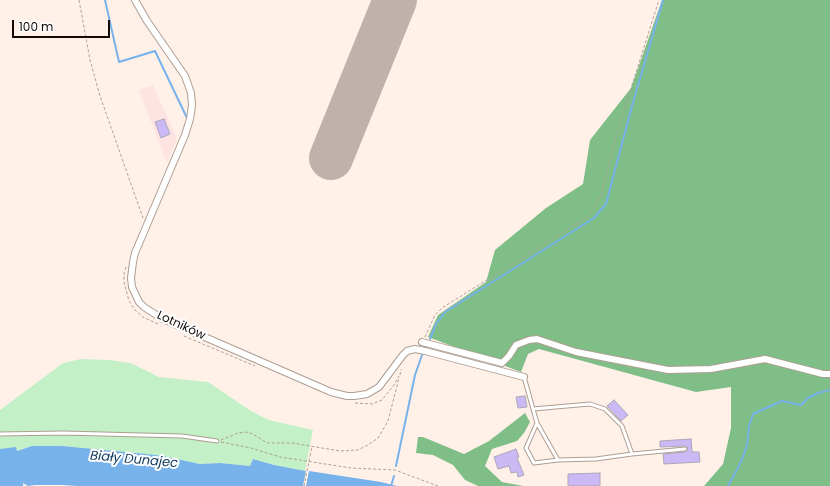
<!DOCTYPE html>
<html>
<head>
<meta charset="utf-8">
<style>
	body { margin:0 }
	#map { position:relative; width:830px; height:486px; overflow:hidden; background:#fff1e8; font-family:Poppins,sans-serif }
	canvas { display:block }
	.scale { position:absolute; left:12px; top:20px; width:98px; height:18px; box-sizing:border-box; border:2px solid #110b08; border-top:0; padding-left:5px; font-size:12px; line-height:14px; white-space:nowrap; color:#110b08; -webkit-text-stroke:3px #fff; paint-order:stroke }
</style>
</head>
<body>
<div id="map">
<canvas width="830" height="486"></canvas>
<div class="scale">100 m</div>
</div>
<script>
const context = document.querySelector('canvas').getContext('2d');
context.lineJoin = 'round';
function paint(path, color) { context.fillStyle = color; context.fill(path, 'evenodd'); }
const poly = rows => new Path2D(rows.map(r => 'M' + r).join(''));
function stroke(path, color, width, dash) { context.strokeStyle = color; context.lineWidth = width; context.lineCap = dash ? 'butt' : 'round'; context.setLineDash(dash || []); context.stroke(path); }
function write(font, color, halo, rows, align = 'center') {
  context.font = font + ' Poppins,sans-serif'; context.lineWidth = 4; context.setLineDash([]); context.textBaseline = 'middle'; context.strokeStyle = halo; context.fillStyle = color; for (const [text, x, y, turn = 0] of rows) {
    context.save(); context.translate(x, y); context.rotate((+turn || 0) * Math.PI / 180); context.textAlign = isNaN(turn) ? turn : align; if (halo) context.strokeText(text, 0, 0); context.fillText(text, 0, 0); context.restore();
  }
}
const commercial = poly([
	[153,85,177,138,167,163,139,90]
]);
const green = poly([
	[81,359,109,360,131,363,159,377,208,382,251,411,269,420,313,430,305,471,274,465,253,459,250,466,220,463,200,464,161,456,62,446,32,446,16,451,0,449,0,410,63,363]
]);
const forest = poly([
	[662,0,830,0,830,486,704,486,723,464,731,428,731,387,696,392,539,349,528,354,521,372,428,337,438,315,486,282,495,250,546,208,583,184,590,140,631,88],
	[525,413,530,422,524,433,517,441,492,449,485,466,502,482,523,486,478,486,465,480,453,465,433,455,416,453,418,437,423,437,464,454,489,441]
]);
const water = poly([
	[32,446,62,446,146,454,163,456,200,464,220,463,250,466,253,459,274,465,306,471,303,486,77,486,63,485,35,485,28,486,23,483,23,486,0,486,0,449,16,447,17,451],
	[309,471,381,482,397,486,306,486]
]);
const stream = poly([
	[105,0,119,62,155,51,187,118],
	[430,339,436,324,445,312,594,218,606,204,632,106,663,0],
	[396,466,415,375,422,355],
	[391,486,394,476],
	[728,486,740,464,744,454,747,445,749,426,753,414,782,401,801,405,808,398,818,393,830,390]
]);
const runway = poly([
	[331,158,395,0]
]);
const building = poly([
	[164,119,170,134,161,138,155,122,164,119],
	[525,396,527,407,518,408,516,397,525,396],
	[614,400,628,415,621,421,607,406,614,400],
	[691,439,692,452,699,452,700,462,664,464,663,454,685,452,688,448,685,446,660,447,660,441,691,439],
	[516,449,519,457,517,458,524,475,518,477,517,472,511,473,509,466,498,469,494,457,516,449],
	[600,473,600,486,568,486,568,474,600,473]
]);
const path = poly([
	[79,0,90,60,100,96,143,218],
	[126,267,124,273,124,282,129,301,135,310,143,317,158,324],
	[184,336,255,366],
	[425,337,435,315,442,308,589,216,601,195,618,129,659,0],
	[400,375,401,369],
	[355,403,372,404,382,400,394,385,399,376],
	[221,440,238,433,246,432,253,434,267,443,292,443,340,451,358,450,368,445,378,438,388,421,399,378],
	[221,442,251,448,280,457,351,468,395,470,438,486],
	[310,456,312,447]
]);
const lane = poly([
	[524,377,533,409,537,423,558,460,596,459,632,454,622,426,605,409,590,404,533,409],
	[537,423,526,448,534,463,558,460],
	[0,434,63,433,182,436,217,441],
	[632,454,685,449]
]);
const street = poly([
	[135,0,147,21,185,76,191,93,192,105,190,119,185,135,135,253,133,262,131,278,132,287,139,302,144,307,161,318,331,392,347,396,354,396,367,394,379,387,403,355,407,351,415,349,425,351,524,377],
	[422,342,502,363,509,356,516,345,529,340,537,339,576,352,668,370,711,369,765,359,823,374,830,374]
]);
const pathBridge = poly([
	[304,486,310,456]
]);
const streetNames = [
	["Lotników",181,326,25]
];
const waterNames = [
	["Biały Dunajec",134,460,5]
];
paint(commercial, '#fee3e3');
paint(green, '#c4f0c8');
paint(forest, '#7fbf87');
paint(water, '#78b2eb');
stroke(stream, '#78b2eb', 2);
stroke(runway, '#beb2ab', 44);
paint(building, '#cab9f4');
stroke(building, '#aba7b8', 1);
stroke(lane, '#ad9e92', 5);
stroke(street, '#ad9e92', 8);
stroke(path, '#aca099', 1, [3, 2]);
stroke(lane, '#fff', 3);
stroke(street, '#fff', 6);
stroke(pathBridge, '#aca099', 1, [3, 2]);
write('12px', '#110b08', '#fff', streetNames);
write('italic 13px', '#0d385d', '#fff', waterNames);
</script>
</body>
</html>
